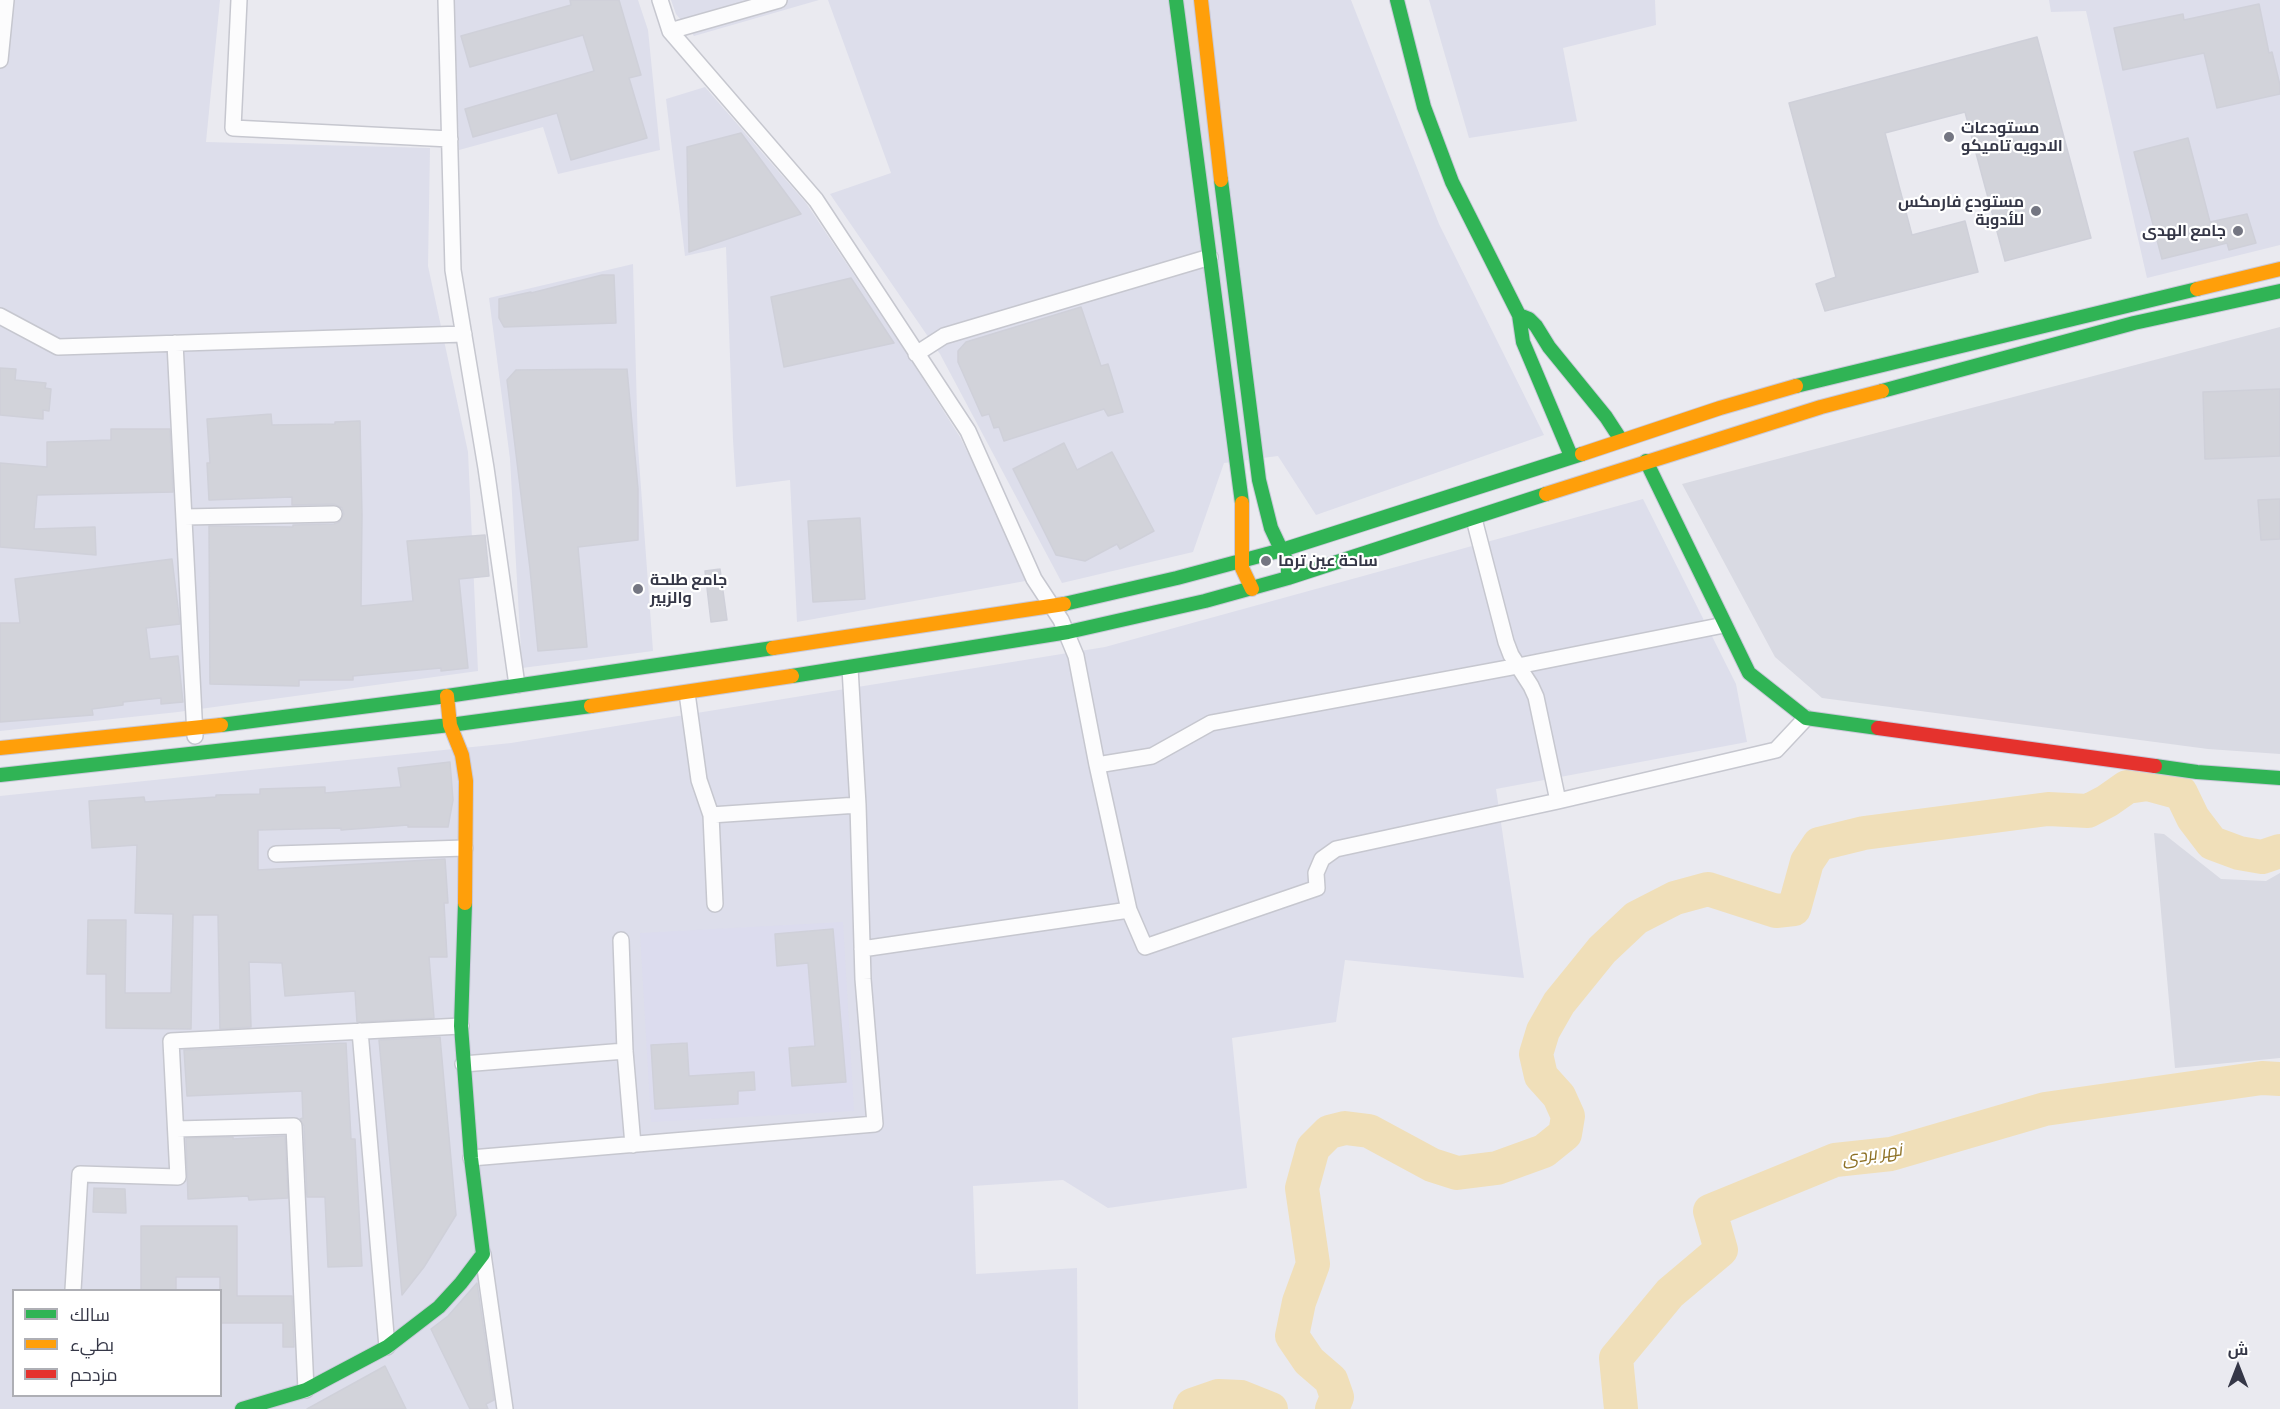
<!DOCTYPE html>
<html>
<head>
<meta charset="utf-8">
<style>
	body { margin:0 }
	#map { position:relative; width:2280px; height:1409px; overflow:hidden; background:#eaeaf0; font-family:Barlow,Cairo,sans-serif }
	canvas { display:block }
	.legend { position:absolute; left:12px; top:1289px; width:210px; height:108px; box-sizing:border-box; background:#fff; border:2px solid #aeafb5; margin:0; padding:8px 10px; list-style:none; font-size:18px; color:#353747 }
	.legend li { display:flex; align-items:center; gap:12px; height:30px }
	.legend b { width:30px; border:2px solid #aeafb5 }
	.north { position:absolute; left:2208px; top:1337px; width:60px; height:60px; -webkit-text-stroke:4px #fff; paint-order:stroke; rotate:0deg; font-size:16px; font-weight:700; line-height:24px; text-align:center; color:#353747 }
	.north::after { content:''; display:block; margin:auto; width:21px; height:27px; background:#353747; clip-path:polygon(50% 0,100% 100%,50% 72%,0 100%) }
</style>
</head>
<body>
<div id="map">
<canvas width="2280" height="1409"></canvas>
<ul class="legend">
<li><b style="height:8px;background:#30b455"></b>سالك</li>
<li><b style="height:8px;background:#ff9f0a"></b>بطيء</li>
<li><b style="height:8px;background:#e5322d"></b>مزدحم</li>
</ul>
<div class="north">ش</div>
</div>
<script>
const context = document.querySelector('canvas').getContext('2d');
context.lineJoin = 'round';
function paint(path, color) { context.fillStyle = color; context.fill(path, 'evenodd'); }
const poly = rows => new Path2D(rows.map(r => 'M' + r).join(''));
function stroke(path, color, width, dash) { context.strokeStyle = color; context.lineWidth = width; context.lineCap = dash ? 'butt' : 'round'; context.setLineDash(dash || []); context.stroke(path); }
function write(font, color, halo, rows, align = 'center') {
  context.font = font + ' Barlow,Cairo,sans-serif'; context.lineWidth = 4.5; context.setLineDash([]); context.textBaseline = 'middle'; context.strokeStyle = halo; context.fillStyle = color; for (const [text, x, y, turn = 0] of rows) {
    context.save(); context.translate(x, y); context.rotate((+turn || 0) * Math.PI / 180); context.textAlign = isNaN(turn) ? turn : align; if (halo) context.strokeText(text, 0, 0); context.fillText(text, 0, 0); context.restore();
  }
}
const residential = poly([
	[0,0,220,0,206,142,430,148,428,266,468,452,478,671,178,712,0,731],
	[454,0,638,0,648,30,660,150,558,174,543,127,459,150],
	[671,0,819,0,694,36,676,14],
	[828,0,1351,0,1439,224,1544,435,1316,515,1278,456,1224,463,1193,552,1062,583,940,354,830,194,891,173],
	[1429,0,1655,0,1656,25,1563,48,1577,121,1469,138],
	[2049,0,2280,0,2280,245,2147,278,2086,11,2051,12],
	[705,87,806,203,909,357,960,437,1031,580,797,622,790,480,736,487,733,440,726,247,685,256,666,99],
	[633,264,638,447,653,651,522,668,510,459,489,298],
	[1643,499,1736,684,1747,742,1496,789,1524,978,1345,960,1336,1022,1232,1038,1247,1188,1108,1208,1063,1180,973,1186,976,1274,1077,1268,1078,1409,0,1409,0,796,511,743,1105,647],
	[14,1290,220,1290,220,1396,14,1396]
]);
const industrial = poly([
	[2280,327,2280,754,2208,749,1822,698,1775,657,1682,484],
	[2154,833,2164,834,2221,879,2266,881,2280,873,2280,1058,2175,1068]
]);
const education = poly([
	[843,922,854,1111,651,1122,640,933]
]);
const river = poly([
	[1190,1409,1192,1405,1218,1396,1241,1397,1271,1409],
	[1332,1409,1337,1397,1331,1380,1309,1361,1292,1336,1299,1302,1313,1264,1302,1188,1313,1148,1329,1132,1345,1128,1369,1131,1432,1165,1457,1173,1497,1168,1544,1151,1565,1134,1568,1116,1559,1096,1541,1076,1536,1054,1543,1031,1559,1003,1602,950,1636,918,1675,898,1708,889,1776,911,1794,909,1807,862,1819,844,1864,833,2048,809,2088,811,2107,801,2127,787,2148,784,2181,793,2193,818,2212,843,2239,853,2262,857,2280,851],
	[1621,1409,1616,1358,1670,1293,1721,1250,1710,1211,1835,1160,1891,1154,2045,1109,2262,1078,2280,1079]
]);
const building = poly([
	[570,0,619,0,641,75,629,78,647,138,571,160,557,113,473,137,465,109,594,71,583,35,470,67,461,36,571,5,570,0],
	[2259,4,2269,53,2272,52,2280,85,2280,94,2217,108,2204,53,2123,70,2114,28,2183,14,2184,20,2259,4],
	[2037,37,2091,238,2005,261,1965,112,1885,133,1912,235,1965,221,1978,272,1825,311,1816,284,1836,277,1789,103,2037,37],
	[741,133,801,214,689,252,687,147,741,133],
	[2188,138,2210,222,2247,214,2256,243,2229,250,2227,243,2162,259,2134,152,2188,138],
	[602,275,614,275,616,323,504,327,499,318,499,299,531,292,531,293,602,275],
	[851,278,894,343,784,367,771,297,851,278],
	[1081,307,1101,366,1108,364,1123,412,1108,416,1104,409,1004,441,999,427,994,428,989,414,982,416,958,362,958,351,966,342,1081,307],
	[0,368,16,369,15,380,46,383,45,388,51,389,49,411,43,410,43,419,0,415,0,368],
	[627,369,638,489,638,540,578,547,587,647,538,651,530,569,507,380,516,370,627,369],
	[2280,389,2280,456,2205,459,2203,392,2280,389],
	[271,414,272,425,335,424,335,422,360,421,362,515,361,606,413,601,407,541,485,535,489,576,459,579,468,668,441,671,441,668,353,676,353,680,299,680,299,686,210,684,209,526,293,527,293,525,334,524,339,522,344,514,342,508,334,504,292,505,292,497,209,500,207,463,210,463,207,419,271,414],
	[111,429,170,429,173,492,37,495,34,529,95,527,96,555,0,547,0,463,47,467,47,442,111,440,111,429],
	[1064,443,1077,470,1112,452,1154,531,1120,549,1117,544,1085,561,1056,555,1013,469,1064,443],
	[2280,499,2280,539,2261,540,2258,500,2280,499],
	[860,518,865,599,813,602,808,521,860,518],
	[172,559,180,624,146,628,150,659,178,656,183,702,161,704,161,698,123,702,123,705,92,709,93,715,0,722,0,623,20,623,15,579,172,559],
	[720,569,727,620,711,622,705,571,720,569],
	[450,762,453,800,448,827,408,827,408,825,341,830,341,828,258,830,258,870,445,859,448,903,444,903,447,957,429,957,434,1018,357,1022,355,991,285,996,282,963,249,962,251,1027,220,1029,218,915,193,915,191,1029,106,1028,106,974,87,974,88,920,126,920,125,993,171,993,173,914,135,913,137,845,92,848,89,801,144,797,145,802,216,797,216,795,260,794,260,789,325,787,325,793,401,787,398,768,450,762],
	[833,929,846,1082,792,1086,789,1048,815,1046,808,963,777,966,775,934,833,929],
	[440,1037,456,1215,424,1267,402,1295,379,1040,440,1037],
	[346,1043,351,1139,355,1139,362,1266,328,1267,325,1197,307,1197,304,1126,300,1119,303,1118,302,1091,187,1096,184,1050,346,1043],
	[687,1043,689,1076,754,1072,755,1090,738,1091,738,1104,655,1109,651,1045,687,1043],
	[285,1136,288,1198,249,1200,248,1196,188,1199,186,1138,233,1137,233,1139,285,1136],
	[94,1188,125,1189,126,1213,93,1212,94,1188],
	[141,1226,237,1226,237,1296,292,1296,294,1347,283,1347,283,1323,220,1323,220,1277,176,1277,176,1290,141,1290,141,1226],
	[477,1283,494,1400,486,1404,488,1409,470,1409,431,1329,448,1316,477,1283],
	[385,1366,406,1409,307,1409,385,1366]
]);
const street = poly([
	[239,0,233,128,450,139],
	[446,0,453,270,486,468,517,685],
	[660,0,670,31,816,200,968,431,1034,579,1061,620,1076,656,1097,765,1129,910,1145,947,1317,888,1316,873,1322,859,1336,849,1558,801,1776,750,1806,718],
	[670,31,779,0],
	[0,60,6,0],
	[0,316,58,347,464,334],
	[175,343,195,736],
	[916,354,944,336,1210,257],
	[184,517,334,514],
	[1474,519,1506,642,1511,655,1531,686,1536,697,1558,801],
	[687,693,699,780,711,815,715,904],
	[1097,765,1152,756,1211,723,1518,666,1724,625],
	[711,815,858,805],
	[276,854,465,848],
	[621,940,625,1051,633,1145],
	[862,949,1129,910],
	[360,1031,387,1347],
	[463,1064,625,1051],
	[176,1129,294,1126,306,1390],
	[471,1158,875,1124,863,979,858,805,850,668],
	[483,1254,505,1409],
	[73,1290,80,1174,178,1177,171,1041,461,1026]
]);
const fast = poly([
	[1176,0,1242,503],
	[1397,0,1424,107,1452,182,1519,315,1523,342,1571,456],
	[1221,180,1259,480,1271,528,1288,564,1288,578],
	[1519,315,1529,319,1536,326,1549,347,1606,417,1621,440],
	[1796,386,2197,289],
	[1882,391,2134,323,2280,291],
	[1646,461,1749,673,1806,718,1878,728],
	[1064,604,1177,578,1282,550,1582,454],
	[792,676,1068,632,1205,601,1288,578,1546,494],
	[221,725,447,696,773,648],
	[2155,766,2197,772,2280,778],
	[0,775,450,725,591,706],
	[242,1409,306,1390,387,1347,439,1307,461,1283,483,1254,471,1158,461,1026,465,903]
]);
const slow = poly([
	[1201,0,1221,180],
	[2197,289,2280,269],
	[1582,454,1720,408,1796,386],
	[1546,494,1821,407,1882,391],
	[1242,503,1242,568,1252,589],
	[773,648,1064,604],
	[447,696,450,725,462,755,466,781,465,903],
	[591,706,792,676],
	[0,748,221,725]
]);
const jam = poly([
	[1878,728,2155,766]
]);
const markers = [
	[1949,137,6,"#747682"],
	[2036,211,6,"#747682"],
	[2238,231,6,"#747682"],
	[1266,561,6,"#747682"],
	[638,589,6,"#747682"]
];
const poiNames = [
	["مستودعات",1961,128],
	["الادويه تاميكو",1961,146],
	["مستودع فارمكس",2024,202,"right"],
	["للأدوبة",2024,220,"right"],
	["جامع الهدى",2226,231,"right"],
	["ساحة عين ترما",1278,561],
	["جامع طلحة",650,580],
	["والزبير",650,598]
];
const waterNames = [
	["نهر بردى",1872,1154,-9]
];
paint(residential, '#dddeeb');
paint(industrial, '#d9dae3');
paint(education, '#dcdcee');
stroke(river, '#f0dfb9', 34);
paint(building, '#d2d3da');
stroke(building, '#cfd0d9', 1.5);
stroke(street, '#c6c7cf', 18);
stroke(fast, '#c9c9d9', 16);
stroke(slow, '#c9c9d9', 16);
stroke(jam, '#c9c9d9', 16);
stroke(street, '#fcfcfd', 15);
stroke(fast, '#30b455', 14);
stroke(slow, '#ff9f0a', 14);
stroke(jam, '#e5322d', 14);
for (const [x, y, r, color] of markers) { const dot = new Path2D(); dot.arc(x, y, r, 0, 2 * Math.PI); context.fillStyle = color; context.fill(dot); stroke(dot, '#fff', 2); }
write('bold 16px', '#353747', '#fff', poiNames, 'left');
write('italic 18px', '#8d7024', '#fff', waterNames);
</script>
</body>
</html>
